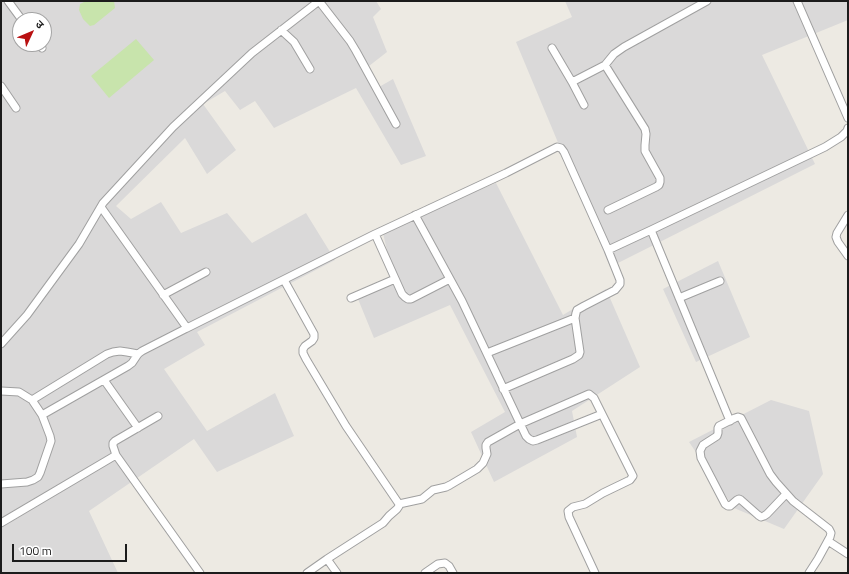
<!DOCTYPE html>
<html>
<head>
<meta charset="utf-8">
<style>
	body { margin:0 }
	#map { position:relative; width:849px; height:574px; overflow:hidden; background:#edeae3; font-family:"Titillium Web","Noto Sans Devanagari",sans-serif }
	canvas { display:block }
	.frame { position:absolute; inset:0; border:2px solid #1c1c1c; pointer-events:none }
	.north { position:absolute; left:12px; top:12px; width:40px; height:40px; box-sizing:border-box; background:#fff; border:1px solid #a4a4a4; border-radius:50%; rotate:46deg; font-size:11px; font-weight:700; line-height:16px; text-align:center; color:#1c1c1c }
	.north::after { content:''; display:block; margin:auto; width:14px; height:18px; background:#b91011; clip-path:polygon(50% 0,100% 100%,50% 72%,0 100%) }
	.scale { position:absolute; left:12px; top:544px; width:115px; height:18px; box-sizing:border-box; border:2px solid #1c1c1c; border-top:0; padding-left:5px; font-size:12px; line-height:14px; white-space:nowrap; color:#1c1c1c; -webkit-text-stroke:3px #fff; paint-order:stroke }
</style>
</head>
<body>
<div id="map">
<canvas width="849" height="574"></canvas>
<div class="frame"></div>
<div class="north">उ</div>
<div class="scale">100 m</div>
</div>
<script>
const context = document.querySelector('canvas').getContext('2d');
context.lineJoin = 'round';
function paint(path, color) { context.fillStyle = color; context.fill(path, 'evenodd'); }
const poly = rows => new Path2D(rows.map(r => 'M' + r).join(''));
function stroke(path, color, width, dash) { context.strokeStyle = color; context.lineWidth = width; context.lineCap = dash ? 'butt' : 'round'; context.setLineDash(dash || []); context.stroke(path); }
const residential = poly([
	[1,1,376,1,381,9,373,17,387,52,369,66,379,87,393,79,426,156,401,165,356,88,274,128,255,101,240,110,225,91,203,104,236,150,207,174,185,138,116,206,131,219,161,202,181,233,227,213,252,243,306,213,335,260,197,332,205,345,164,369,207,431,275,393,294,436,217,472,194,439,89,511,118,573,1,573],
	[20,20,44,20,44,44,20,44],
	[565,1,848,1,848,20,762,55,815,164,610,267,516,42,572,17],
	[496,183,563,315,606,289,640,367,572,411,577,437,494,482,471,432,505,412,450,305,374,338,358,299,393,276,382,229],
	[718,261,750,337,696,362,663,289],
	[771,400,809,411,823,474,784,529,734,508,689,442]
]);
const grass = poly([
	[86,1,114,1,115,8,94,25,90,26,83,19,79,10,80,4],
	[136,39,154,60,109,98,91,76]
]);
const street = poly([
	[8,1,22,20],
	[319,1,350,41,356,51,396,124],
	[797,1,848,118],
	[281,30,294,42,310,69],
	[39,44,42,48],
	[552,48,572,82,605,65,614,54,624,47,707,1],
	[605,65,645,129,646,134,645,145,645,151,660,178,660,182,659,185,656,187,608,210],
	[572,82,584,105],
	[1,86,16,108],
	[415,215,462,301,526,436,529,439,533,441,537,440,602,414],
	[848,215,837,233,836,237,838,242,848,256],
	[375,234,402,294,405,297,408,299,411,299,450,279],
	[284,280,314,334,314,338,312,341,305,346,303,349,303,353,306,359,346,426,399,504,399,506,397,509,389,516,383,523,327,559,337,573],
	[163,295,206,272],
	[351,298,395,279],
	[679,298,720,281],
	[187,328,375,234,506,173,557,147,561,148,564,152,608,250,651,230],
	[1,344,27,315,79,244,103,203,173,127,252,53,319,1],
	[487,353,575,318],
	[104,380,138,428],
	[503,389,573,359,579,355,580,352,575,318,576,313,577,310,584,306,615,290,620,284,620,280,608,250],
	[1,391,19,392,32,400,42,415,50,436,51,441,40,473,38,477,33,480,27,482,1,484],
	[32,400,107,354,113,352,120,351,127,352,138,354],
	[42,415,128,366,132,363,138,354,142,351,187,328,101,207],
	[730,421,651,230,825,147,841,137,847,131,848,128],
	[116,455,113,446,113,443,115,441,158,416],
	[786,494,767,514,764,516,761,517,758,515,741,500,739,499,737,500,730,506,728,506,725,504,701,458,700,451,703,445,717,436,718,433,718,428,719,426,735,418,738,417,741,418,770,474,776,482,793,501,829,529,831,533,830,537,818,559,809,573],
	[399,504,422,499,433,490,446,487,450,485,477,469,483,463,487,454,486,448,486,445,488,442,520,424,589,394,594,398,633,476,630,480,603,493,585,504,573,507,568,511,569,517,595,573],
	[1,523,116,455,200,573],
	[828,541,848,554],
	[307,573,327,559],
	[425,573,438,564,445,563,449,566,453,573]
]);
paint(residential, '#dad9d9');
paint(grass, '#c8e4ac');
stroke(street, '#a0a0a0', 9);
stroke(street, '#fff', 7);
</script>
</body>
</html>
